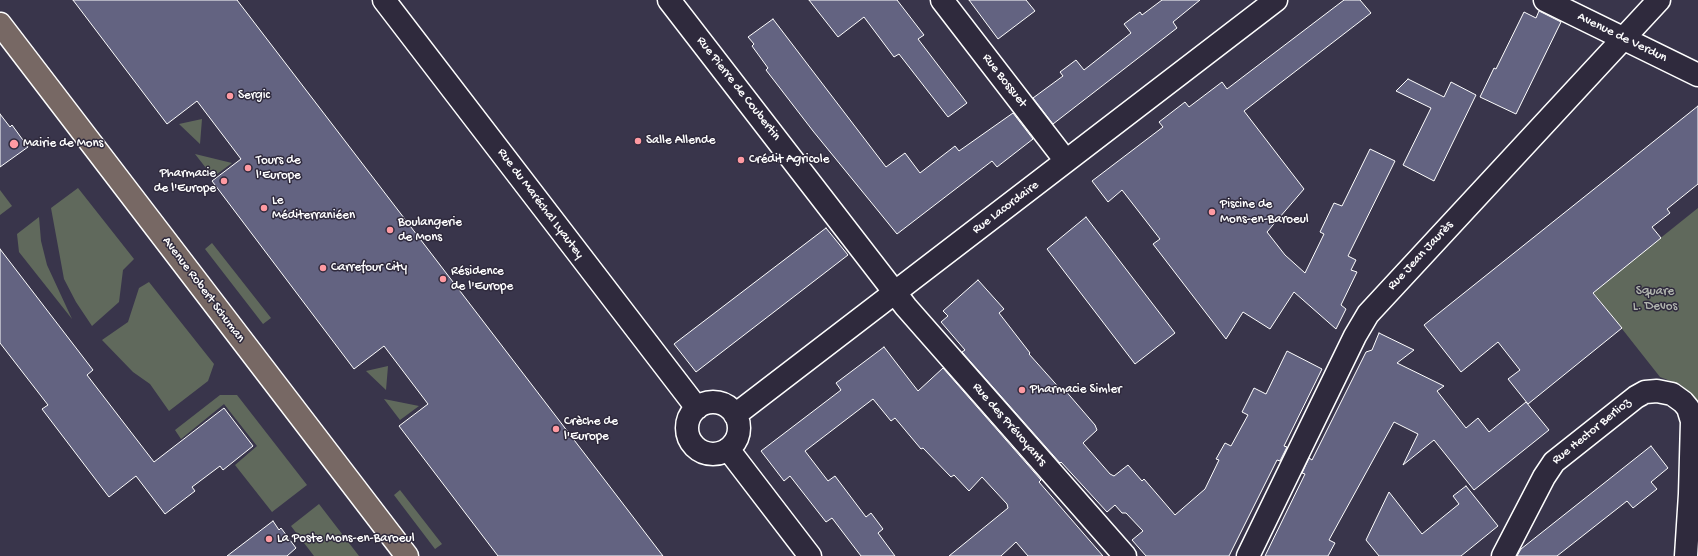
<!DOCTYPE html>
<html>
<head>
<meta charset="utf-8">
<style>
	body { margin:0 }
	canvas { display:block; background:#39354b }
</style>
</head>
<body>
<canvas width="1698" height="556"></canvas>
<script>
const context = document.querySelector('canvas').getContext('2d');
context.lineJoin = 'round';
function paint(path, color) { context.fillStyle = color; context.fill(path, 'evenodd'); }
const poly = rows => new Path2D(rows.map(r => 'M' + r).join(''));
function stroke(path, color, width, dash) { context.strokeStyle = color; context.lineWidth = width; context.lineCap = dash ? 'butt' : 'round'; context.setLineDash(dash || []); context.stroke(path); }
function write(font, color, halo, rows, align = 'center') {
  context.font = font + ' "Gochi Hand",sans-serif'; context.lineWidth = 3; context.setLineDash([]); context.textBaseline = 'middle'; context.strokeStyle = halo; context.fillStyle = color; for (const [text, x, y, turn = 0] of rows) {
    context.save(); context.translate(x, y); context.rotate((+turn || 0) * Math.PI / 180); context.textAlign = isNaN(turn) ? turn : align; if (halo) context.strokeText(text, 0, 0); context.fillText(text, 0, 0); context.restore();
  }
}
const green = poly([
	[202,119,200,144,179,124],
	[195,154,232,163,213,177],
	[78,188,134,259,123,270,119,302,92,326,76,302,64,279,51,208],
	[0,190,12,206,0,215],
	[1698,208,1698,406,1692,395,1681,385,1660,377,1593,292],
	[39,217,41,241,47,265,72,319,19,252,17,234],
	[212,243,271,318,263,324,205,249],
	[149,282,214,364,208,381,169,411,150,384,133,372,102,340,128,322,139,288],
	[388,366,386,390,366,371],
	[220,395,237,395,307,485,272,512,235,465,257,446,224,404,181,439,175,430],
	[384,399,419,406,400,420],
	[400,490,442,544,435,549,394,495],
	[319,504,359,556,314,556,291,526]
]);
const building = poly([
	[73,0,237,0,663,556,498,556,399,426,428,404,384,346,354,369,212,181,241,159,197,101,167,124,73,0],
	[809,0,897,0,924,35,918,39,967,103,948,117,899,54,894,57,864,17,838,37,809,0],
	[969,0,1026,0,1035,11,998,39,969,0],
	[1162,0,1200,0,1173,22,1177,28,1053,124,1033,98,1063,76,1060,72,1076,60,1084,70,1131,33,1124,24,1140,12,1142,15,1162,0],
	[1344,0,1360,0,1371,13,1244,111,1304,189,1267,232,1285,255,1305,273,1324,234,1320,232,1334,203,1342,206,1370,149,1395,161,1348,256,1356,260,1351,270,1357,272,1341,305,1346,309,1336,329,1294,292,1270,329,1243,312,1226,339,1153,244,1160,239,1122,190,1108,202,1092,181,1163,127,1159,122,1185,102,1189,107,1222,82,1227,89,1344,0],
	[1539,11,1561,22,1516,114,1480,97,1494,68,1496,69,1524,12,1536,18,1539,11],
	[773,19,886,167,905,153,920,173,955,146,959,151,1013,113,1033,139,997,167,992,161,897,234,813,131,766,70,768,68,752,46,754,44,748,37,773,19],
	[1408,79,1444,97,1451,82,1476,95,1434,181,1403,165,1431,108,1396,91,1408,79],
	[1698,106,1698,184,1667,209,1670,213,1652,227,1661,238,1593,293,1622,328,1528,404,1508,379,1520,370,1498,342,1461,372,1424,325,1698,106],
	[0,114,10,127,12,125,28,147,0,167,0,114],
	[1086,217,1175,333,1135,364,1047,249,1086,217],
	[826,228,848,255,696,372,674,344,826,228],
	[0,249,93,370,87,375,154,462,224,408,253,446,223,470,220,466,192,487,195,491,165,514,136,476,109,497,42,409,48,405,0,343,0,249],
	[978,280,1004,309,999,313,1030,353,1029,354,1062,391,1064,389,1095,425,1097,430,1083,443,1110,474,1114,476,1128,465,1142,481,1144,479,1175,515,1205,489,1219,460,1216,459,1225,443,1231,446,1248,415,1242,412,1254,388,1266,394,1287,351,1322,369,1284,446,1287,447,1280,461,1277,460,1229,556,1146,556,1132,540,1143,531,1126,513,1122,513,1115,505,1107,512,1061,462,1060,463,962,352,965,350,941,322,948,316,943,311,978,280],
	[1379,333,1414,350,1397,363,1444,386,1437,391,1466,428,1478,418,1489,432,1526,402,1549,430,1474,490,1434,440,1403,465,1418,434,1394,422,1329,540,1335,543,1328,556,1265,556,1305,474,1302,473,1309,458,1312,460,1366,352,1372,350,1379,333],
	[884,347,918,391,943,368,1041,480,1039,482,1103,556,1028,556,1016,542,1001,556,949,556,1008,508,1007,504,982,477,969,491,954,475,951,477,923,448,921,449,895,418,891,421,873,399,805,451,828,481,835,476,866,517,871,513,883,529,878,533,895,556,861,556,832,518,826,522,790,476,784,481,761,451,841,390,836,383,884,347],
	[1651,446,1668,468,1651,482,1657,489,1633,508,1627,501,1557,556,1517,556,1521,549,1651,446],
	[1466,486,1498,526,1461,556,1379,556,1366,540,1389,492,1422,534,1459,504,1453,496,1466,486],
	[273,521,279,530,281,528,296,548,287,556,227,556,273,521]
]);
const minor = poly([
	[384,0,697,408],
	[669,0,906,307,1125,556],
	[942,0,1066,161],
	[1545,0,1698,75],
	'687 428a26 26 0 1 1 52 0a26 26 0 1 1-52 0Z',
	[735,415,1276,0],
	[728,449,810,556],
	[1248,556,1355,336,1368,314,1659,0],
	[1503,556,1544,477,1554,462,1636,397,1645,392,1657,391,1672,394,1683,402,1688,408,1692,421,1690,494,1686,556]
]);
const major = poly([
	[0,24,407,556]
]);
const markers = [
	[230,96,4,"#ff9aa2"],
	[638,141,4,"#ff9aa2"],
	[14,144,5,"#ff9aa2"],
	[741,160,4,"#ff9aa2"],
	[248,168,4,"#ff9aa2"],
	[224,181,4,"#ff9aa2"],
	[264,208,4,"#ff9aa2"],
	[1212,212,4,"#ff9aa2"],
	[390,230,4,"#ff9aa2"],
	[323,268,4,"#ff9aa2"],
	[443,279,4,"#ff9aa2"],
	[1022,390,4,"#ff9aa2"],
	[556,429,4,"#ff9aa2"],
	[269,539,4,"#ff9aa2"]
];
const streetNames = [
	["Avenue de Verdun",1622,38,26],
	["Rue Bossuet",1004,81,52],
	["Rue Pierre de Coubertin",738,89,52],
	["Rue du Maréchal Lyautey",540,204,53],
	["Rue Lacordaire",1006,208,-37],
	["Rue Jean Jaurès",1421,256,-47],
	["Avenue Robert Schuman",203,290,53],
	["Rue des Prévoyants",1009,425,49],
	["Rue Hector Berlioz",1592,432,-39]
];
const poiNames = [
	["Sergic",238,96],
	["Salle Allende",646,141],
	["Mairie de Mons",23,144],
	["Crédit Agricole",749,160],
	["Tours de",256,161],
	["l'Europe",256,176],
	["Pharmacie",216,174,"right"],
	["de l'Europe",216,189,"right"],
	["Le",272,201],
	["Méditerraniéen",272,216],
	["Piscine de",1220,205],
	["Mons-en-Baroeul",1220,220],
	["Boulangerie",398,223],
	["de Mons",398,238],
	["Carrefour City",331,268],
	["Résidence",451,272],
	["de l'Europe",451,287],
	["Pharmacie Simler",1030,390],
	["Crèche de",564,422],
	["l'Europe",564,437],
	["La Poste Mons-en-Baroeul",277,539]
];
const parkNames = [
	["Square",1655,292],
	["L. Devos",1655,307]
];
paint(green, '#60695c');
paint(building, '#636381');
stroke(building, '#fff', 1);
stroke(minor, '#fff', 25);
stroke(major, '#fff', 25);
stroke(minor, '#2f2a3d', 22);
stroke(major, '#776864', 22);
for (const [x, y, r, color] of markers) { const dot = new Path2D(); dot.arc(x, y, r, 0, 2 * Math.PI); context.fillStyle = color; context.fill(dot); stroke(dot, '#2f2a3d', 1.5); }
write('13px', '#fff', '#2f2a3d', streetNames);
write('13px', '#fff', '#2f2a3d', poiNames, 'left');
write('13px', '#b0b4ae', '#2f2a3d', parkNames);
</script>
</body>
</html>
